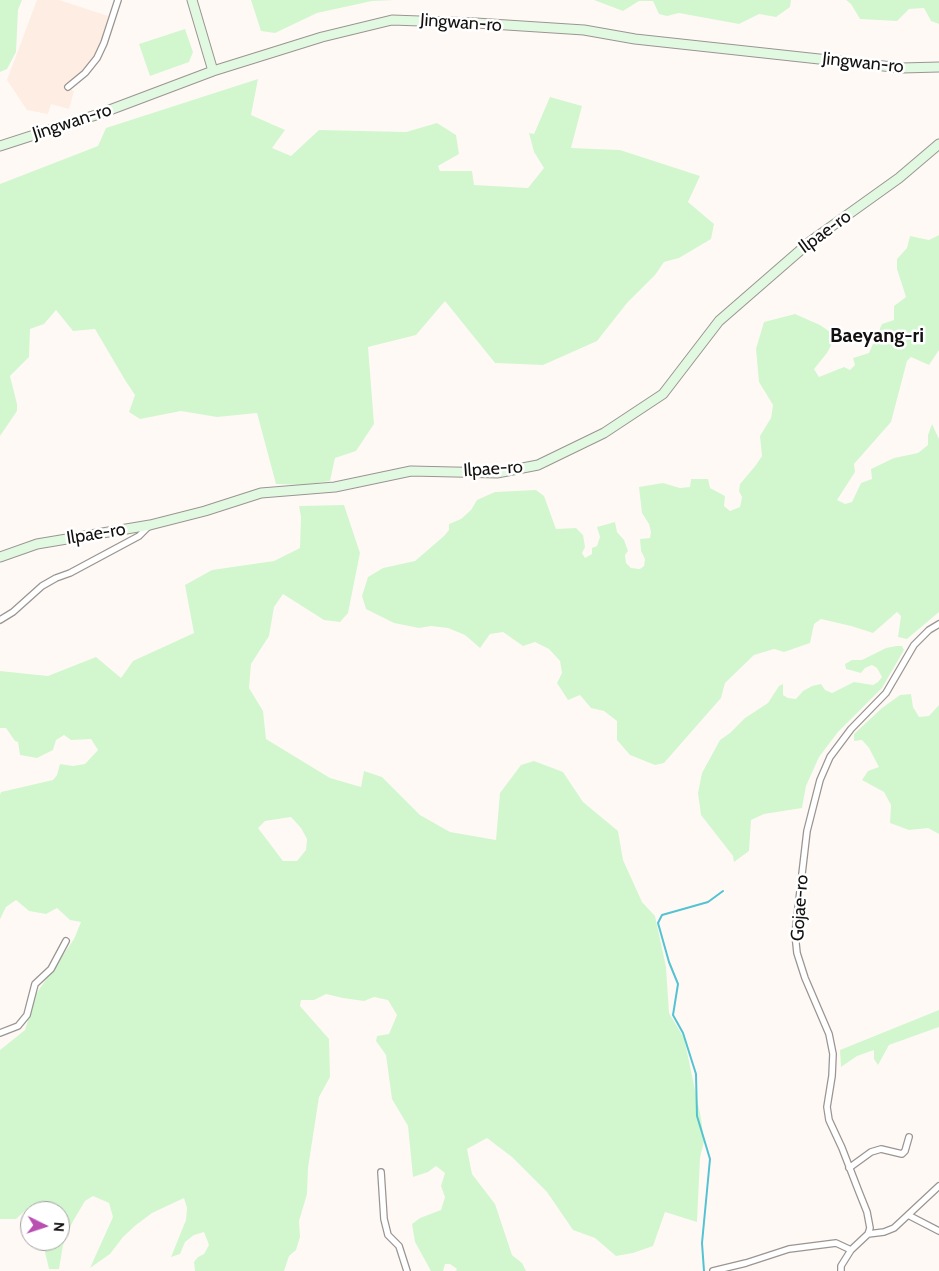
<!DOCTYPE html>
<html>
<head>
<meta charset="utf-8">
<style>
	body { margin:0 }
	#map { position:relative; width:939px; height:1271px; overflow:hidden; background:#fff9f6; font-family:Cabin,sans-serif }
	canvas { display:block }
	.north { position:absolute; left:20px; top:1201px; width:50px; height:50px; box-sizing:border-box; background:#fff; border:1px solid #a1a09f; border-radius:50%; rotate:94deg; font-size:14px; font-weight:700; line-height:20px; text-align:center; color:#131110 }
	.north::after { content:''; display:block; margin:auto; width:18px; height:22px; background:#b94fb0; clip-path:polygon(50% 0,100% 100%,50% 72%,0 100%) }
</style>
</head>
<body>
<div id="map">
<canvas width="939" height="1271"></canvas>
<div class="north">N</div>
</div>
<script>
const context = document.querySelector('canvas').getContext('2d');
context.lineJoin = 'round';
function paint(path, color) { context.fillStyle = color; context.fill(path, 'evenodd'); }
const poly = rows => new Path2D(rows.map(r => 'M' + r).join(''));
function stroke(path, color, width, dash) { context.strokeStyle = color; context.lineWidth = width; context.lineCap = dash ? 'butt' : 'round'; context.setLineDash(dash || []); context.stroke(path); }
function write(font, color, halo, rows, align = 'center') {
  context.font = font + ' Cabin,sans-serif'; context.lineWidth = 5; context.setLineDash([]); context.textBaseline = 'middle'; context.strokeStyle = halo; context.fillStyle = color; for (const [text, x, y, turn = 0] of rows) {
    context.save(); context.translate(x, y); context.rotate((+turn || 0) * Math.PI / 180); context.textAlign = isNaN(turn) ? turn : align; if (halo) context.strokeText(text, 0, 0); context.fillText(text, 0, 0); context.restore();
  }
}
const industrial = poly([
	[37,0,59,0,108,16,101,41,94,56,83,71,63,87,74,91,69,109,51,104,48,114,27,110,7,80]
]);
const green = poly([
	[0,0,22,0,18,10,16,52,7,69,0,72],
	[251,0,396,0,372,1,317,13,275,33,261,31],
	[594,0,791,0,790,7,776,17,759,14,739,24,679,13,667,16,659,14,653,1,639,1,623,11],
	[846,0,939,0,939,24,931,21,924,8,909,9,897,21,860,19,851,4],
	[185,29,193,52,189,62,150,76,139,44],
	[258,79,251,115,285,130,272,148,291,156,319,130,406,132,437,123,456,135,459,154,438,166,440,171,472,171,474,185,528,188,544,168,534,152,529,133,534,134,550,97,582,106,571,148,620,150,700,176,688,202,714,224,711,239,679,258,664,262,655,275,627,303,597,341,543,365,495,363,445,301,416,335,368,347,374,424,356,451,335,458,330,481,304,485,276,484,257,413,217,417,181,411,140,419,129,412,135,395,125,380,95,329,73,331,56,310,44,324,30,329,29,357,10,376,17,404,17,411,0,436,0,184,98,146,106,128],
	[939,235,939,350,929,365,911,357,907,361,891,422,854,464,855,472,837,500,845,504,852,502,861,483,872,479,871,469,894,458,918,453,928,445,928,435,932,424,939,439,939,612,907,639,898,637,901,616,897,612,873,633,851,626,821,619,814,624,810,643,784,652,774,649,754,655,725,683,721,698,664,763,655,765,630,755,617,740,617,721,604,711,591,708,580,695,568,700,557,683,562,673,560,661,549,649,535,642,523,646,503,632,490,634,480,648,465,635,448,628,431,626,419,628,394,623,366,609,362,596,368,577,383,568,415,561,444,536,449,530,449,524,461,519,471,510,477,500,495,492,536,490,544,496,556,529,576,528,583,535,585,547,582,553,585,558,592,554,592,548,597,546,600,537,597,527,615,522,617,532,624,540,628,551,625,555,626,563,631,568,640,569,644,566,645,559,641,551,640,539,650,538,651,532,649,524,642,513,639,487,663,483,680,488,690,487,691,479,708,479,710,488,725,496,724,506,730,511,740,507,742,497,739,491,740,484,756,465,762,456,760,436,771,418,773,405,759,382,756,349,764,322,795,314,820,325,836,336,827,353,814,369,819,377,844,367,850,370,855,365,853,358,869,353,882,324,894,320,894,306,906,297,897,269,897,259,907,248,910,236,929,240],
	[344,505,360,553,348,613,340,622,324,620,283,594,274,607,269,636,251,664,249,688,263,711,266,739,330,778,361,787,364,771,382,777,420,815,450,832,496,840,500,793,521,765,534,761,563,772,583,802,618,831,623,860,642,902,655,916,666,967,669,1013,684,1038,701,1118,704,1141,700,1158,697,1222,665,1212,653,1246,633,1253,616,1256,595,1238,573,1230,547,1192,512,1157,487,1138,467,1149,472,1174,495,1204,512,1255,522,1263,526,1271,456,1271,457,1269,450,1264,445,1264,443,1271,431,1271,415,1242,412,1224,420,1218,441,1210,445,1197,441,1186,445,1173,436,1166,428,1172,413,1177,408,1126,392,1099,386,1055,376,1041,377,1036,389,1034,397,1015,388,1000,374,997,364,1001,343,998,326,994,314,1000,301,1000,300,1006,329,1039,330,1077,319,1097,308,1168,307,1194,299,1221,300,1237,296,1250,289,1256,284,1271,195,1271,194,1262,198,1257,204,1254,209,1245,204,1232,194,1235,185,1242,180,1254,171,1257,186,1220,187,1208,184,1198,152,1213,136,1225,123,1237,110,1254,90,1268,113,1217,109,1203,93,1196,85,1201,72,1223,63,1245,59,1269,49,1269,45,1252,47,1241,60,1241,60,1211,51,1211,51,1206,29,1207,16,1219,0,1219,0,1050,25,1030,36,994,74,939,81,922,70,920,57,908,46,914,29,911,16,900,6,907,0,919,0,795,1,792,53,780,57,775,60,764,73,766,85,764,98,750,91,739,71,740,64,735,56,740,53,750,37,758,20,755,18,742,15,741,6,728,0,728,0,671,48,676,96,657,121,678,133,661,194,633,185,585,212,570,274,561,300,548,301,517,299,506],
	[291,817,301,828,307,839,306,850,297,861,283,861,258,828,265,821],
	[896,646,902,646,904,650,882,688,838,732,819,757,806,786,802,808,764,814,751,820,749,851,734,862,733,856,701,815,698,793,702,773,720,740,730,733,745,718,768,703,779,686,783,684,783,695,788,698,796,699,803,691,812,686,821,684,825,690,832,693,854,682,873,685,878,682,882,677,877,668,872,665,865,668,861,673,846,669,845,664,852,660,862,660,886,648],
	[911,694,913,707,919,717,929,716,939,705,939,834,928,828,909,830,890,823,891,805,884,792,862,780,868,771,879,767,869,748,862,740,854,741,854,734,882,708,900,695],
	[939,1010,939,1027,889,1045,878,1065,874,1059,874,1050,857,1056,841,1067,840,1050]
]);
const stream = poly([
	[704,1271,702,1243,710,1159,697,1116,696,1074,683,1033,673,1015,678,984,669,962,658,923,662,915,708,902,723,891]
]);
const street = poly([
	[68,87,85,73,97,58,104,43,118,0],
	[0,620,13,612,42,586,56,578,70,573,139,536,149,526],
	[0,1033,18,1026,27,1015,35,984,51,969,66,941],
	[849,1168,871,1152,881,1149,902,1154,905,1151,909,1137],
	[381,1172,384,1219,388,1235,399,1246,407,1271],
	[908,1215,939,1231],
	[868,1234,884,1232,894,1228,939,1186],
	[713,1271,746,1263,789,1249,836,1243,851,1250],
	[841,1271,841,1266,851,1250,868,1234,870,1228,867,1212,859,1192,842,1148,829,1120,827,1107,832,1076,833,1054,829,1034,805,978,797,953,795,934,807,831,820,780,830,757,851,729,886,693,914,645,929,630,939,624]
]);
const secondary = poly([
	[192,0,213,71],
	[0,146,99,114,213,71,322,37,392,20,476,23,584,30,635,39,902,68,939,67],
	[0,557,37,544,150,525,205,511,261,493,335,487,411,471,497,473,538,465,604,433,663,394,719,321,811,241,899,178,939,144]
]);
const streetNames = [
	["Jingwan-ro",461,23,4],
	["Jingwan-ro",863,63,6],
	["Jingwan-ro",72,122,-18],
	["Ilpae-ro",825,232,-36],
	["Ilpae-ro",493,469,-4],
	["Ilpae-ro",96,534,-9],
	["Gojae-ro",800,908,-86]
];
const quarterNames = [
	["Baeyang-ri",877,336]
];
paint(industrial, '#feede2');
paint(green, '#d2f7cf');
stroke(stream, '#53c3d2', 2);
stroke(street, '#9a9592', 8);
stroke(secondary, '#9a9592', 11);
stroke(street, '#fff', 5.5);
stroke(secondary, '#e1f9e0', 9);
write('18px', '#131110', '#fff', streetNames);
write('bold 20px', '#131110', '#fff', quarterNames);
</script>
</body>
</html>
